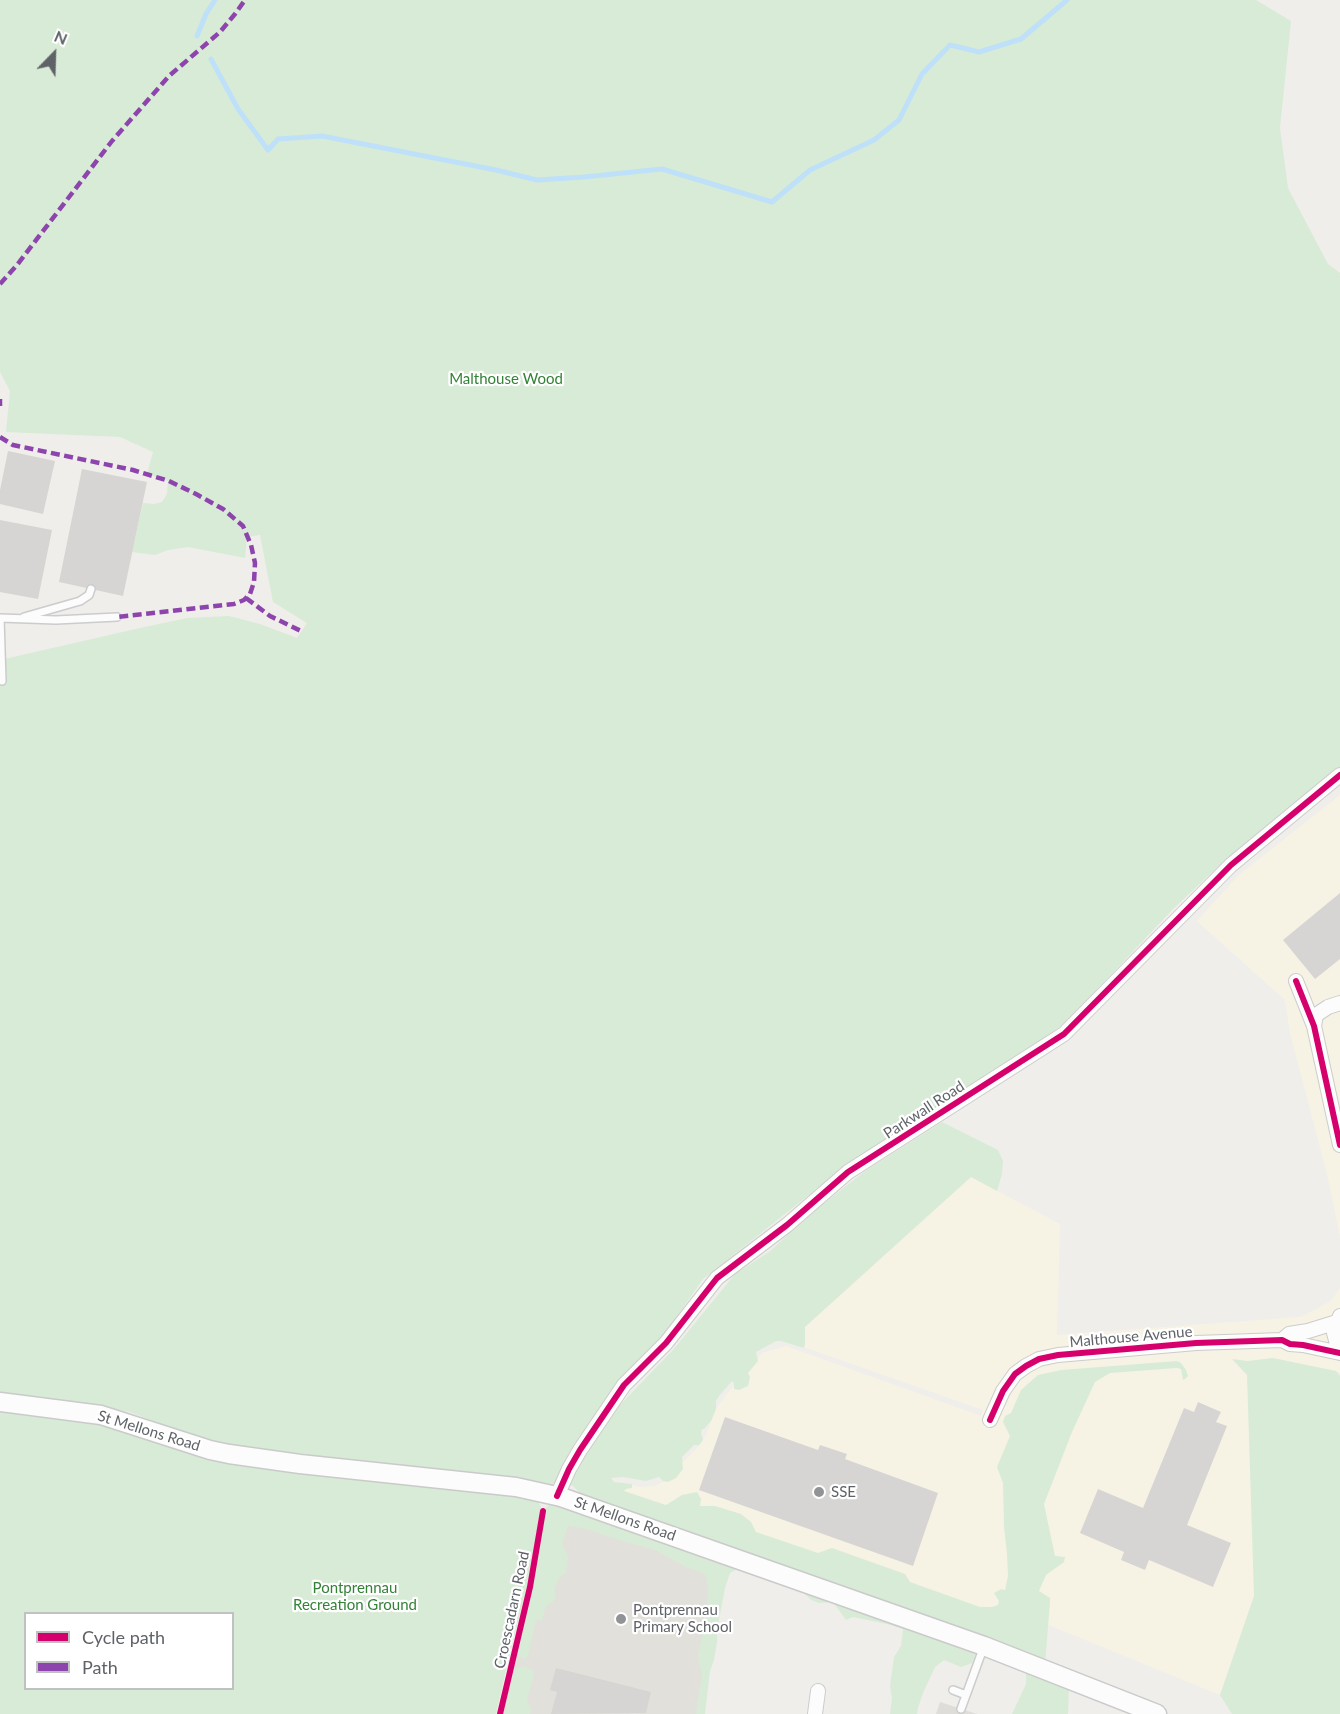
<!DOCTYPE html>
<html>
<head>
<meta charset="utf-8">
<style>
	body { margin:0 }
	#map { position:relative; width:1340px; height:1714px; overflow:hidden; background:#efeeea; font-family:Lato,sans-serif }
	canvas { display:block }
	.legend { position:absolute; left:24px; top:1612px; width:210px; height:78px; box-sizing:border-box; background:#fff; border:2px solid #bfc1c3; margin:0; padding:8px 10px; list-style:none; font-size:18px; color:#5f6368 }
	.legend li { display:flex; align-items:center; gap:12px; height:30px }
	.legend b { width:30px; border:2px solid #bfc1c3 }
	.north { position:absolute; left:24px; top:24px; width:60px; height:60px; -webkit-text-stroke:4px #fff; paint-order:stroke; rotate:23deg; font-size:16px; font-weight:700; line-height:24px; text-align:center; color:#5f6368 }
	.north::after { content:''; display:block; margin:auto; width:21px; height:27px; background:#5f6368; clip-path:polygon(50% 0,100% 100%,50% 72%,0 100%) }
</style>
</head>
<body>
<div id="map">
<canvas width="1340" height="1714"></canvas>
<ul class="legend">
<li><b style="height:8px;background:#d6006c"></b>Cycle path</li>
<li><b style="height:8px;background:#8e44ad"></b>Path</li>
</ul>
<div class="north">N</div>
</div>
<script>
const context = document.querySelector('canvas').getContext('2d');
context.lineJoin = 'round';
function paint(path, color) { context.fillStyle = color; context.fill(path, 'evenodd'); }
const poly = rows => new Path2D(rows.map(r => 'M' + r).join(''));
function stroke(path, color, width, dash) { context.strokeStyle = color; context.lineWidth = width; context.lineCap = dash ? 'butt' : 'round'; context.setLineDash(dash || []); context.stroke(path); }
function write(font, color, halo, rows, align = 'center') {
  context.font = font + ' Lato,sans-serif'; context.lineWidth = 4.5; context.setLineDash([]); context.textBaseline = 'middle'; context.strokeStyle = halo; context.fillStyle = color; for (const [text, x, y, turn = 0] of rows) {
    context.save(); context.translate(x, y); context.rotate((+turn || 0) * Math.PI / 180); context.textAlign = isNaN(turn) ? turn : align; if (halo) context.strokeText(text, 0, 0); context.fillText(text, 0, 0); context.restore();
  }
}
const commercial = poly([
	[1340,795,1340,1236,1327,1174,1290,1033,1285,1000,1197,921,1239,875],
	[971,1177,1060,1224,1057,1335,1301,1317,1331,1301,1340,1288,1340,1373,1336,1371,1247,1361,1255,1599,1220,1695,1012,1610,990,1621,600,1487,623,1483,641,1487,655,1486,663,1482,699,1446,706,1435,716,1409,727,1394,762,1353,786,1346,981,1416,983,1410,784,1340,799,1325,858,1278]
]);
const industrial = poly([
	[940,1702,977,1714,936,1714]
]);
const education = poly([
	[555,1503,728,1562,700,1714,502,1714,532,1588,546,1508]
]);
const green = poly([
	[0,0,1256,0,1291,21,1280,128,1288,188,1328,264,1340,273,1340,768,1222,863,1174,908,1066,1022,1042,1040,834,1175,703,1279,661,1339,617,1408,673,1350,735,1274,769,1252,817,1209,865,1171,942,1122,998,1150,1003,1161,1002,1174,997,1191,971,1177,805,1327,805,1344,804,1348,781,1341,776,1341,756,1352,758,1361,748,1373,750,1377,748,1386,739,1390,734,1389,734,1383,732,1381,719,1396,716,1401,716,1409,711,1421,704,1429,702,1429,701,1433,703,1440,699,1445,694,1445,682,1457,683,1469,676,1478,668,1482,663,1481,659,1477,646,1481,623,1477,611,1478,614,1482,632,1484,632,1488,626,1489,624,1491,666,1505,682,1495,697,1492,701,1499,700,1506,715,1506,741,1514,751,1522,756,1532,818,1553,832,1548,905,1574,910,1582,980,1607,992,1607,998,1605,999,1601,994,1593,1001,1589,1005,1590,1008,1576,1007,1554,1004,1527,1003,1483,997,1467,1010,1436,1003,1422,1005,1416,1011,1413,1021,1390,1038,1375,1061,1370,1177,1361,1181,1363,1186,1370,1188,1376,1185,1379,1183,1380,1181,1369,1177,1368,1110,1373,1095,1382,1072,1432,1044,1504,1055,1556,1065,1557,1064,1562,1046,1575,1039,1591,1050,1598,1050,1602,1045,1665,970,1646,975,1655,972,1663,961,1667,944,1660,935,1667,923,1693,918,1708,917,1714,890,1714,892,1698,890,1686,894,1657,901,1646,903,1629,891,1625,868,1620,853,1617,846,1620,833,1602,819,1603,811,1600,802,1591,796,1590,737,1569,730,1573,725,1588,717,1630,717,1642,714,1660,710,1671,705,1714,696,1714,702,1675,698,1657,707,1611,708,1587,706,1576,698,1571,686,1567,653,1549,629,1543,582,1528,568,1526,562,1544,568,1556,566,1572,560,1577,554,1590,556,1596,554,1601,546,1606,542,1620,536,1620,528,1655,525,1659,520,1657,517,1651,532,1588,533,1564,540,1527,544,1520,546,1508,553,1501,582,1500,578,1491,573,1486,562,1483,548,1484,303,1459,201,1440,130,1412,71,1402,0,1394,0,660,140,628,187,618,229,616,260,624,297,638,307,623,273,602,260,535,247,537,245,558,188,547,168,550,155,555,132,552,143,503,154,504,162,502,167,494,168,481,147,474,153,452,120,437,6,432,10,391,0,372],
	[1273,1358,1336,1371,1340,1376,1340,1714,1232,1714,1220,1695,1254,1596,1247,1375,1232,1359,1247,1361],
	[0,1409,103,1422,180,1450,521,1492,538,1501,541,1507,528,1584,510,1652,496,1714,0,1714],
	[26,1614,232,1614,232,1688,26,1688],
	[523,1666,532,1670,534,1674,527,1700,531,1709,530,1714,504,1714,514,1670],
	[1026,1666,1069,1688,1068,1714,1012,1714,1026,1684]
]);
const stream = poly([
	[197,36,206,14,215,0],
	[211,59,238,109,268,150,278,139,322,136,496,170,537,180,584,177,662,169,772,202,810,170,874,140,899,120,922,74,950,45,979,52,1021,39,1067,0]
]);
const building = poly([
	[8,451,55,461,43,514,0,504,0,490],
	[82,469,147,482,123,596,59,582],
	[0,520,52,530,38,599,0,592],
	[1340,893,1340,959,1315,979,1283,940],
	[1198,1402,1221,1412,1216,1422,1227,1426,1187,1525,1231,1543,1213,1587,1149,1560,1145,1570,1121,1560,1124,1552,1080,1533,1098,1489,1143,1508,1184,1408,1194,1412],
	[725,1417,818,1450,820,1445,847,1454,845,1459,938,1493,913,1566,699,1490],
	[556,1668,651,1692,646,1713,551,1714,557,1692,550,1690]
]);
const service = poly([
	[24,617,80,601,89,595,91,589],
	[2,681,0,618,56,620,117,617],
	[953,1690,966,1695],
	[961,1709,984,1646]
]);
const minor = poly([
	[1296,981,1314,1026,1340,1145],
	[1314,1026,1316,1015,1328,1007,1340,1003],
	[1340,1316,1334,1333,1337,1344,1340,1350],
	[1282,1340,1289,1334,1308,1331,1337,1322],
	[990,1420,1003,1391,1015,1374,1026,1366,1039,1359,1058,1355,1196,1343,1282,1340,1290,1344,1303,1345,1340,1353],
	[557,1496,569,1469,580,1450,624,1385,666,1343,717,1278,787,1225,848,1172,1064,1034,1231,865,1340,775],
	[815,1714,818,1691]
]);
const secondary = poly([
	[0,1402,101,1415,210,1450,229,1454,300,1464,516,1487,561,1497,984,1646,1157,1714]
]);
const quiet = poly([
	[0,284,17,265,112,141,169,76,220,32,235,14,245,0],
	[0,399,0,406],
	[0,437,13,445,133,470,169,481,196,494,223,509,243,526,251,545,255,563,254,582,250,594,244,600,234,604,117,617],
	[246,598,270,616,301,631]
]);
const cycleway = poly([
	[1296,981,1314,1026,1340,1145],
	[990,1420,1003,1391,1015,1374,1026,1366,1039,1359,1058,1355,1196,1343,1282,1340,1290,1344,1303,1345,1340,1353],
	[557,1496,569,1469,580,1450,624,1385,666,1343,717,1278,787,1225,848,1172,1064,1034,1231,865,1340,775],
	[500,1714,530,1587,543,1511]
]);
const markers = [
	[819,1492,6,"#919496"],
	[621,1619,6,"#919496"]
];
const parkNames = [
	["Malthouse Wood",506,379],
	["Pontprennau",355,1588],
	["Recreation Ground",355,1605]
];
const streetNames = [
	["Parkwall Road",924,1110,-33],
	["Malthouse Avenue",1131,1337,-5],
	["St Mellons Road",149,1431,17],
	["St Mellons Road",625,1519,19],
	["Croescadarn Road",512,1610,-78]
];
const poiNames = [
	["SSE",831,1492],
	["Pontprennau",633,1610],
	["Primary School",633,1627]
];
paint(commercial, '#f7f3e4');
paint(industrial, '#dfddda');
paint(education, '#e2e0da');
paint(green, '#d8ebd6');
stroke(stream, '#bfe0f9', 5);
paint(building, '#d6d5d3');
stroke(service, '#cbcccc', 10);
stroke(minor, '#cbcccc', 16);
stroke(secondary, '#cacacb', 21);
stroke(service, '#fdfcfc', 7);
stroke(minor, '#fdfcfc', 14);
stroke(secondary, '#fdfcfc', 18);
stroke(quiet, '#8e44ad', 4.5, [9, 4.5]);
stroke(cycleway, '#d6006c', 6);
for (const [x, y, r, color] of markers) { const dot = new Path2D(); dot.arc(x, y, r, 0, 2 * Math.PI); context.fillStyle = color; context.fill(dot); stroke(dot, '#fff', 2); }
write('15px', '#348238', '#fff', parkNames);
write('15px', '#5f6368', '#fff', streetNames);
write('15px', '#5f6368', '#fff', poiNames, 'left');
</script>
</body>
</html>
